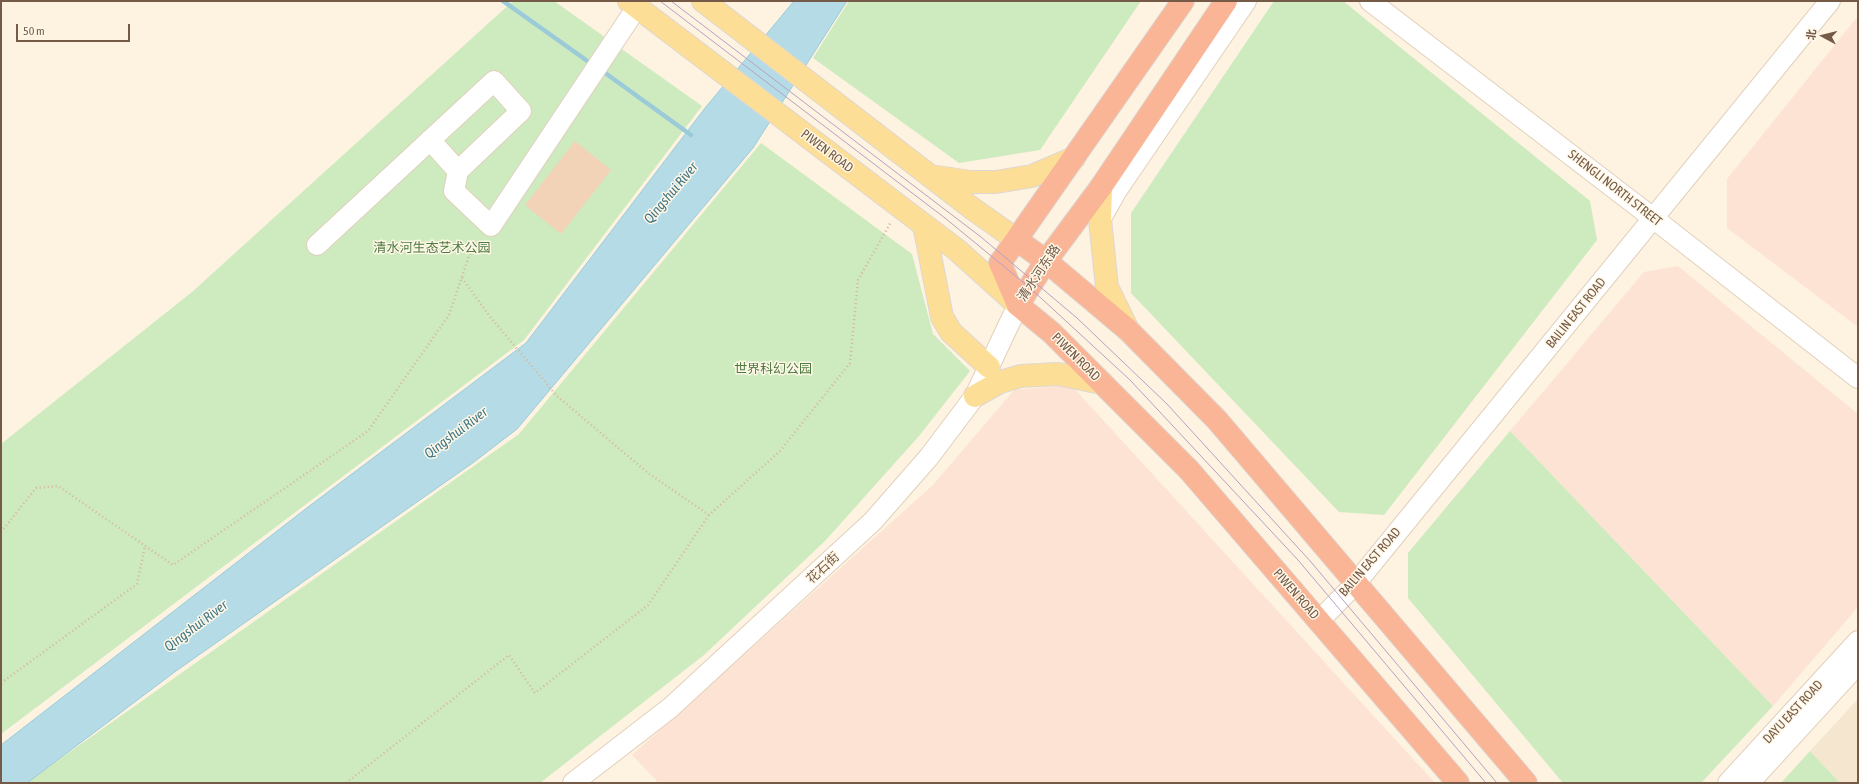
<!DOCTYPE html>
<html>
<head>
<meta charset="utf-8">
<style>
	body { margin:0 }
	#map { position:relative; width:1859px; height:784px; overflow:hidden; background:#fdf3e0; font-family:"Asap Condensed","Noto Sans SC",sans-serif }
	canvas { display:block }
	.frame { position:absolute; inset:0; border:2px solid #745a47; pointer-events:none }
	.north { position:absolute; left:1803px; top:16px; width:40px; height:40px; -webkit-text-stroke:3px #fff7e7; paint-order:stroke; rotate:277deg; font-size:11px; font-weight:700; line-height:16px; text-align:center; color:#745a47 }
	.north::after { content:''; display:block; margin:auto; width:14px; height:18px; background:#745a47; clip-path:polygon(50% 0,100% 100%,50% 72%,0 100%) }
	.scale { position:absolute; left:16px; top:24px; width:114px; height:18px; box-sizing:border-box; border:2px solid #745a47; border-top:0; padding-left:5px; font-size:12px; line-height:14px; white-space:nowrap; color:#745a47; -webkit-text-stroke:3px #fff7e7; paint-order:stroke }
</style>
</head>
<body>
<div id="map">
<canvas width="1859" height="784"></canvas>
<div class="frame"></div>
<div class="north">北</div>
<div class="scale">50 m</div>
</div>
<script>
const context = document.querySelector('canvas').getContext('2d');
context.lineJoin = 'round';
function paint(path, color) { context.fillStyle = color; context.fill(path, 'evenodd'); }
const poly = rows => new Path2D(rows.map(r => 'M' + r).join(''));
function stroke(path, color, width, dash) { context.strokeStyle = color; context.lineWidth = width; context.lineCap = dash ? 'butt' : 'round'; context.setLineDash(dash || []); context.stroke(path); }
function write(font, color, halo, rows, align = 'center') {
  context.font = font + ' "Asap Condensed","Noto Sans SC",sans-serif'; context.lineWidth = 3; context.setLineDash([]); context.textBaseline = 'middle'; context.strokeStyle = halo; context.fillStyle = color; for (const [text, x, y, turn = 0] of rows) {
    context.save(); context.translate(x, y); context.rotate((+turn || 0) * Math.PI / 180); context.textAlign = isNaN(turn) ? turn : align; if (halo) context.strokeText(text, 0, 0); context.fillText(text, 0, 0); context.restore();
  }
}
const residential = poly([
	[1858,699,1858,783,1840,783,1810,751]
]);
const commercial = poly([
	[1858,16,1858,327,1727,228,1727,179],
	[1678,266,1858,414,1858,607,1773,706,1510,431,1644,272],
	[1071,385,1435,783,654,783,657,781,632,755,933,485,1014,390]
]);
const green = poly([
	[513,1,554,1,702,106,524,340,1,734,1,444,192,292],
	[849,1,1141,1,1040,150,959,163,813,58],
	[1274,1,1343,1,1590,201,1597,240,1384,515,1339,512,1131,293,1131,213],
	[761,143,912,254,933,334,970,371,919,436,825,541,704,655,540,783,26,783,519,434],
	[1510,431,1773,706,1701,783,1563,783,1408,598,1408,553],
	[1810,751,1840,783,1781,783]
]);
const water = poly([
	[794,1,847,1,753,148,517,429,474,462,176,671,27,783,1,783,1,745,308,507,526,343,705,108,794,1]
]);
const stream = poly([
	[503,1,593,65],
	[601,70,691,135]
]);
const building = poly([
	[575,141,611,170,561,234,525,205]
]);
const path = poly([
	[462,278,491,318,557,396,648,473,709,515,780,451,850,363,858,280,891,222],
	[1,532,36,488,58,486,173,565,368,431,449,315,469,256,481,239],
	[1,683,137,584,145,546],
	[346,783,509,655,535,693,648,605,709,515]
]);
const minor = poly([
	[1370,1,1653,218,1858,378],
	[430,140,458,171],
	[1100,220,1117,190,1246,1],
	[317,245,494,81,521,111,458,171,454,191,491,226,637,7],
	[1319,621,1356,583,1830,1],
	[573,783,670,708,873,521,929,457,975,396,1018,305],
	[1728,783,1858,641],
	[1749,783,1858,664]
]);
const major = poly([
	[629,1,957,250,1018,305],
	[703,1,973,209,1017,240],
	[930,176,971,182,996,182,1032,176,1074,158],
	[1101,187,1100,220,1107,287,1128,330],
	[924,225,942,317,951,332,989,367],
	[975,396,1000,382,1021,376,1058,374,1102,383]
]);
const highway = poly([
	[1183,1,1000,263,1018,305,1052,333,1189,470,1458,783],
	[1017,240,1046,261,1128,330,1217,420,1526,783],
	[1018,305,1046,261,1101,187,1226,1]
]);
const tram = poly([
	[660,1,945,218,1029,287,1130,380,1298,560,1486,783],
	[671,1,981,237,1077,318,1167,404,1311,562,1497,783]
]);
const streetNames = [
	["PIWEN ROAD",827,151,37],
	["SHENGLI NORTH STREET",1615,188,38],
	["清水河东路",1039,273,-56],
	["BAILIN EAST ROAD",1576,313,-51],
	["PIWEN ROAD",1076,357,45],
	["BAILIN EAST ROAD",1370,562,-49],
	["花石街",823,568,-43],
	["PIWEN ROAD",1296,594,49],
	["DAYU EAST ROAD",1793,712,-47]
];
const parkNames = [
	["清水河生态艺术公园",432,248],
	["世界科幻公园",773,369]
];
const waterNames = [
	["Qingshui River",671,193,-50],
	["Qingshui River",456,433,-37],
	["Qingshui River",196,626,-37]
];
paint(residential, '#f4e6cf');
paint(commercial, '#fde3d4');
paint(green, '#ceeabf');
paint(water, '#b5dce6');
stroke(water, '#9bcbd8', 1);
stroke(stream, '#9bcbd8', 4.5);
paint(building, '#f3d3b7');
stroke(minor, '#e1d0bc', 22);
stroke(major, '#ded7d3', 24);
stroke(highway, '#ded7d3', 24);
stroke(path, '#d7b69b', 2.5, [1, 3]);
stroke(minor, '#fff', 20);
stroke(major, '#fdde97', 22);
stroke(highway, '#f9b595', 22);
stroke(tram, '#b6a0c6', 1);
write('13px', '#745a47', '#fff7e7', streetNames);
write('13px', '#4c7a3f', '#fff7e7', parkNames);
write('italic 14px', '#417888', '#fff7e7', waterNames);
</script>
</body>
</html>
